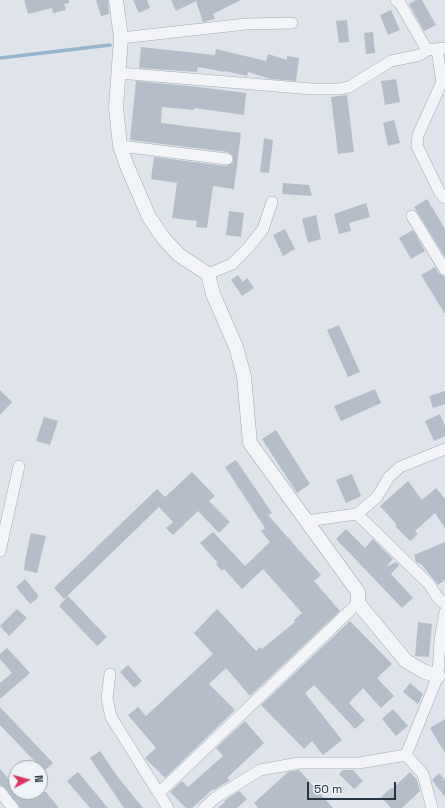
<!DOCTYPE html>
<html>
<head>
<meta charset="utf-8">
<style>
	body { margin:0 }
	#map { position:relative; width:445px; height:808px; overflow:hidden; background:#dee4ea; font-family:"Space Grotesk",sans-serif }
	canvas { display:block }
	.north { position:absolute; left:8px; top:760px; width:40px; height:40px; box-sizing:border-box; background:#eef3f7; border:1px solid #9ea6af; border-radius:50%; rotate:84deg; font-size:11px; font-weight:700; line-height:16px; text-align:center; color:#263343 }
	.north::after { content:''; display:block; margin:auto; width:14px; height:18px; background:#dd355e; clip-path:polygon(50% 0,100% 100%,50% 72%,0 100%) }
	.scale { position:absolute; left:307px; top:782px; width:89px; height:18px; box-sizing:border-box; border:2px solid #263343; border-top:0; padding-left:5px; font-size:12px; line-height:14px; white-space:nowrap; color:#263343; -webkit-text-stroke:3px #eef3f7; paint-order:stroke }
</style>
</head>
<body>
<div id="map">
<canvas width="445" height="808"></canvas>
<div class="north">N</div>
<div class="scale">50 m</div>
</div>
<script>
const context = document.querySelector('canvas').getContext('2d');
context.lineJoin = 'round';
const poly = rows => new Path2D(rows.map(r => 'M' + r).join(''));
function stroke(path, color, width, dash) { context.strokeStyle = color; context.lineWidth = width; context.lineCap = dash ? 'butt' : 'round'; context.setLineDash(dash || []); context.stroke(path); }
function paint(path, color) { context.fillStyle = color; context.fill(path, 'evenodd'); }
const stream = poly([
	[0,58,110,45]
]);
const building = poly([
	[24,0,69,0,69,3,64,4,66,10,53,13,52,8,28,14],
	[96,0,108,0,109,14,101,16],
	[133,0,147,0,150,8,139,13],
	[171,0,241,0,213,14,215,19,203,22,196,1,176,11],
	[416,0,422,0,436,25,424,31,409,4],
	[391,10,400,30,388,35,380,15],
	[347,20,349,42,339,43,336,21],
	[373,32,375,53,366,54,364,33],
	[141,47,215,55,216,49,266,61,268,54,287,60,287,56,299,58,296,81,271,79,248,72,247,76,225,71,225,72,198,67,197,72,139,68],
	[396,79,400,102,385,105,381,81],
	[136,81,199,87,246,93,244,115,194,108,194,110,162,107,161,123,241,133,234,189,213,186,207,228,196,227,197,221,172,218,177,183,151,179,154,157,226,166,233,163,233,156,228,152,130,140],
	[347,95,354,152,338,154,331,97],
	[394,120,400,143,388,146,383,123],
	[264,138,273,140,269,173,260,172],
	[283,183,309,185,312,196,282,194],
	[427,199,445,229,445,257,414,207],
	[366,203,370,217,349,223,351,231,339,234,334,214],
	[229,211,244,213,241,237,226,235],
	[316,215,321,239,308,243,302,219],
	[285,229,295,249,283,256,273,235],
	[413,230,425,251,411,259,399,238],
	[435,267,439,274,445,277,445,314,421,275],
	[238,275,243,282,247,278,254,288,242,296,231,280],
	[339,325,360,372,348,377,327,330],
	[375,389,381,403,341,421,334,406],
	[0,390,12,402,0,415],
	[445,391,445,404,433,408,429,396],
	[440,414,445,426,445,436,434,441,425,421],
	[44,417,58,421,50,445,36,441],
	[276,430,310,484,297,493,262,439],
	[236,460,272,513,268,515,321,575,314,581,340,611,250,696,226,668,209,684,235,710,165,778,145,758,156,748,128,715,138,707,146,716,213,654,194,633,217,609,256,651,260,647,262,649,295,622,294,620,302,613,263,569,242,589,224,569,222,571,216,564,218,563,200,543,213,532,245,566,270,542,261,531,265,528,225,467],
	[192,472,215,496,209,501,230,522,219,533,198,511,173,535,166,528,173,522,159,507,64,599,54,588,157,489,165,497],
	[352,474,361,496,346,503,336,480],
	[408,481,422,500,436,488,445,499,445,528,435,513,415,531,418,534,410,541,395,526,397,525,380,506],
	[346,529,365,548,373,539,393,559,386,567,396,562,399,565,391,574,413,598,402,608,336,539],
	[31,533,46,536,37,573,24,570,25,560],
	[445,542,445,580,438,585,421,564,416,562,414,555],
	[25,579,38,595,37,599,30,604,16,587],
	[68,596,107,637,97,646,59,606],
	[17,609,27,618,9,636,0,626],
	[350,621,392,664,377,678,394,696,381,708,363,688,349,703,365,720,355,729,314,685,305,693,342,740,323,755,312,741,304,749,261,705],
	[418,622,432,624,429,657,415,656],
	[7,648,30,673,0,699,0,683,12,673,0,659,0,654],
	[128,665,142,681,134,688,120,672],
	[410,683,423,694,418,704,403,692],
	[0,707,53,763,44,771,0,725],
	[393,709,408,726,396,736,382,719],
	[445,719,445,753,430,728],
	[245,721,264,743,227,778,230,780,214,790,213,789,192,808,186,808,170,792,182,781,188,787,223,756,216,748],
	[100,751,117,776,143,808,124,808,90,758],
	[0,769,10,780,16,775,16,792,46,792,59,808,20,808,5,788,0,785],
	[299,770,333,808,258,808,254,803,288,772],
	[343,770,353,770,363,781,354,789,339,774],
	[78,772,108,808,90,808,67,781],
	[410,772,417,780,420,791,402,808,391,808,381,797,391,788,392,789],
	[439,773,445,780,445,797,432,780],
	[239,791,247,799,237,808,218,808,225,802,224,801]
]);
const minor = poly([
	[396,0,400,3,427,50],
	[121,38,246,24,292,23],
	[437,50,442,82,418,135,417,146,440,193,445,198],
	[119,73,312,89,339,89,349,87,391,61,420,55,427,50,445,48],
	[120,146,227,159],
	[412,216,445,270],
	[208,274,232,264,248,248,263,229,272,202],
	[357,514,429,584,438,598,445,604],
	[306,521,357,514,377,497,389,477,400,467,445,449],
	[0,551,19,466],
	[110,674,107,698,111,717,168,808],
	[0,792,13,808],
	[160,792,358,603],
	[204,808,215,798,260,770,299,763,359,763,406,755],
	[432,808,423,774,406,755,438,676,440,640,445,612]
]);
const tertiary = poly([
	[116,0,121,38,116,107,120,146,127,166,149,217,164,239,179,255,208,274,213,294,236,347,244,376,250,443,358,592,358,603,406,661,423,671,438,676]
]);
stroke(stream, '#95b6ce', 3.5);
paint(building, '#b5bdc8');
stroke(minor, '#a3abb5', 12);
stroke(tertiary, '#a3abb5', 15);
stroke(minor, '#f2f4f7', 11);
stroke(tertiary, '#f2f4f7', 14);
</script>
</body>
</html>
